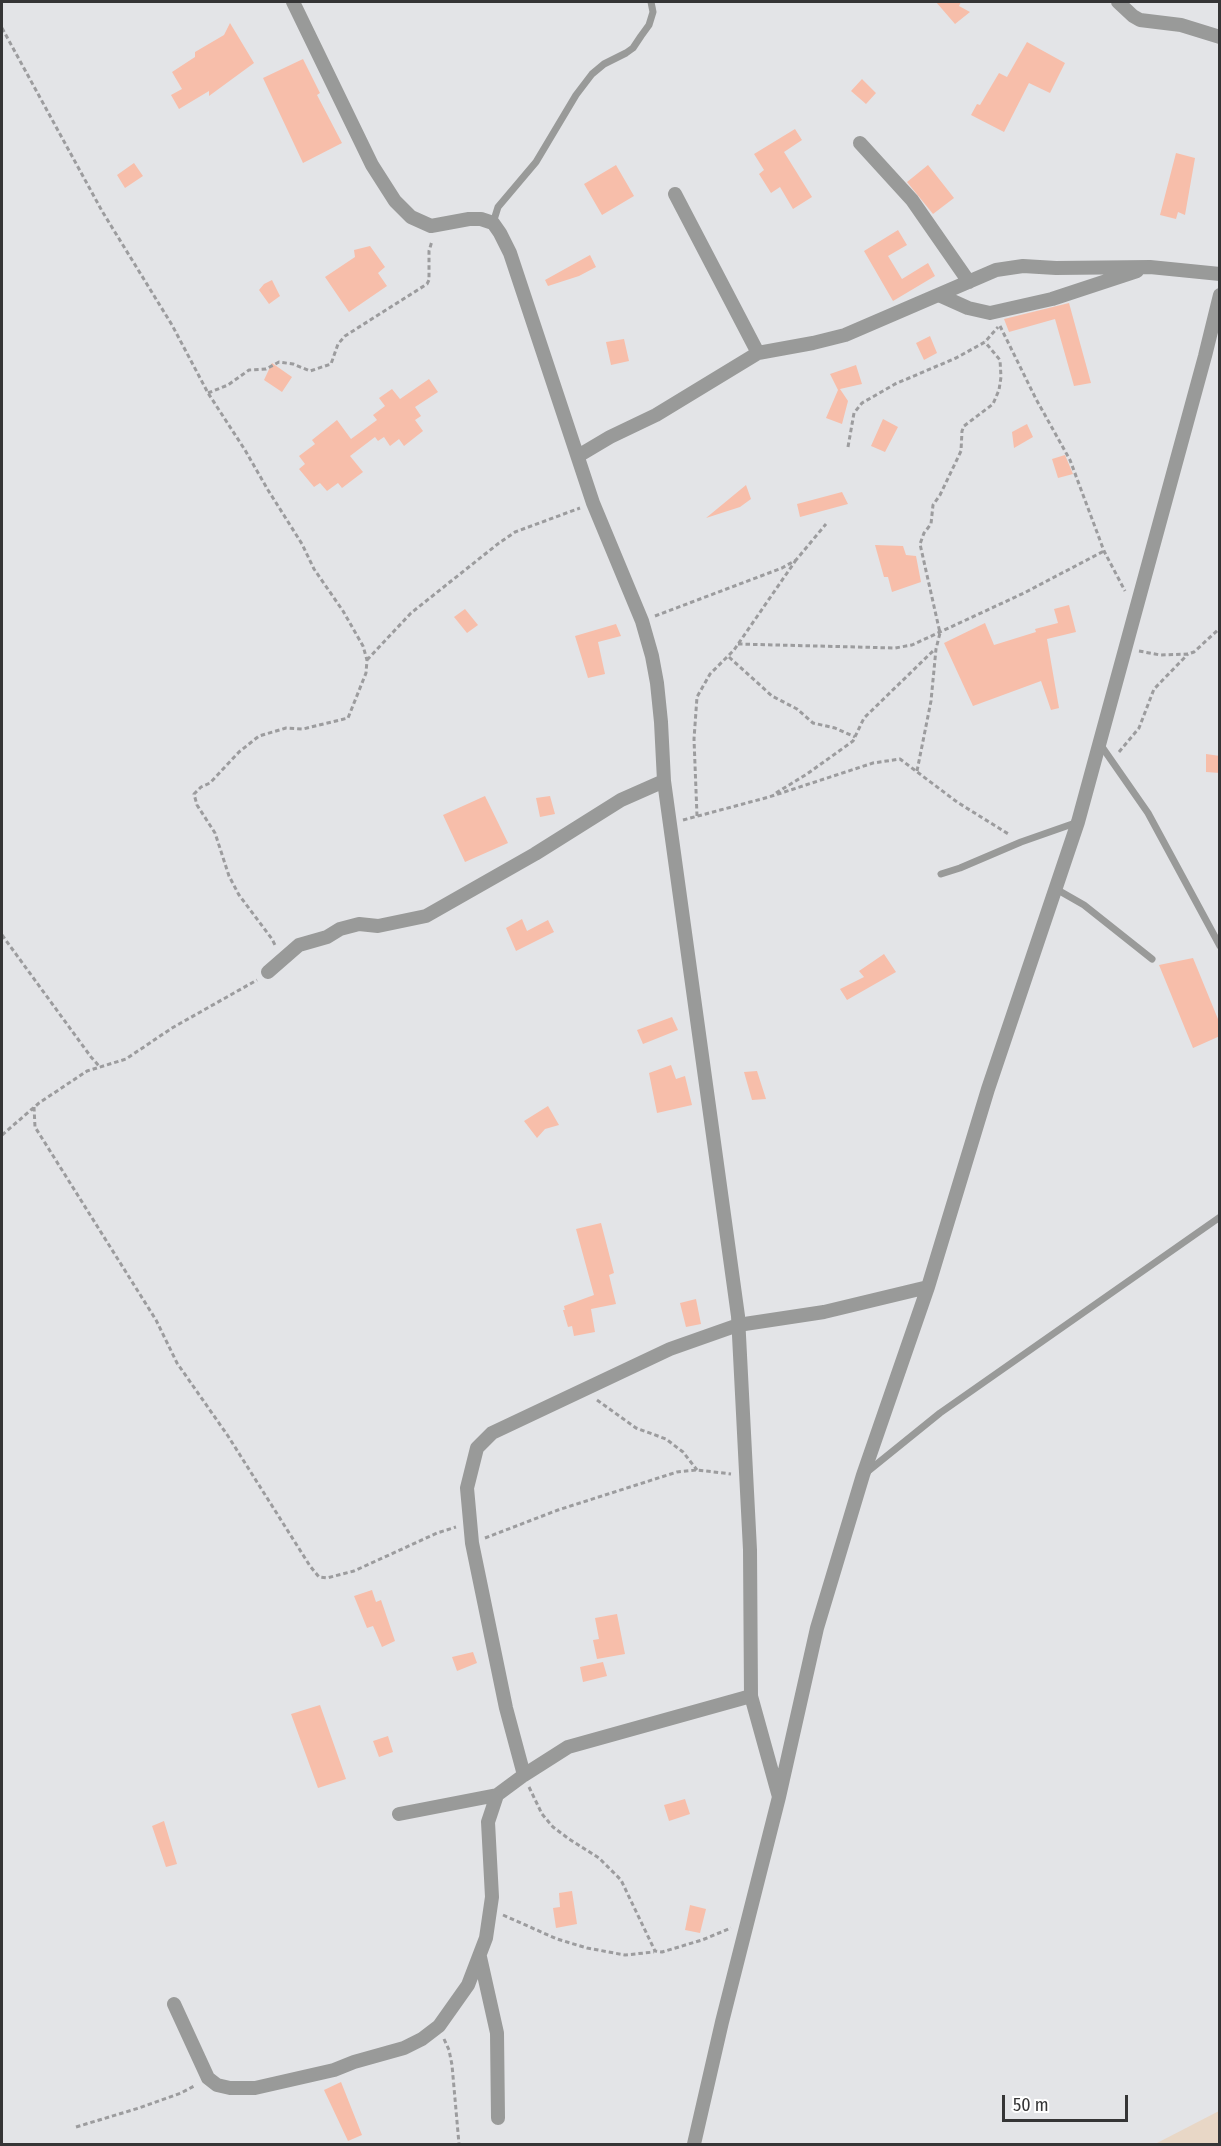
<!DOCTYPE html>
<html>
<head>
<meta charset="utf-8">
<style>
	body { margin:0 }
	#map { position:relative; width:1221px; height:2146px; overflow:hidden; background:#e3e4e7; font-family:"Fira Sans Condensed",sans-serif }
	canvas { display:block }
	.frame { position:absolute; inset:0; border:3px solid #353536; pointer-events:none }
	.scale { position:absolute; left:1002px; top:2095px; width:126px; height:27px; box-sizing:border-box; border:3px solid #353536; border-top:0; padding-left:8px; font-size:18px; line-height:21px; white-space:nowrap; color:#353536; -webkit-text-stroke:4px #fff; paint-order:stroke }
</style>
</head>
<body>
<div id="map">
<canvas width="1221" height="2146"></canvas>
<div class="frame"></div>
<div class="scale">50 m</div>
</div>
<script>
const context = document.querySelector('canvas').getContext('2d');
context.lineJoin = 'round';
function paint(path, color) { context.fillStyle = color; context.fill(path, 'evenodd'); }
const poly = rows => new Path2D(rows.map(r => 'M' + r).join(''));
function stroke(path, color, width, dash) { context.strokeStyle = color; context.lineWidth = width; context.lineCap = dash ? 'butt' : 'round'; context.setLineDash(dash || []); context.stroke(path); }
const industrial = poly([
	[1219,2111,1219,2144,1152,2144,1157,2143]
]);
const building = poly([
	[936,2,961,2,959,6,970,12,955,24],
	[230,23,254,63,209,96,209,91,179,109,171,95,182,89,172,72,195,57,195,52,224,35],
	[1027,42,1065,63,1050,93,1029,83,1004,132,971,115,977,104,980,105,999,73,1007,77],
	[303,59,320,93,317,95,342,143,303,163,263,78],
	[862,79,876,93,866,104,851,91],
	[795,129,802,140,784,152,812,197,793,209,780,187,771,193,759,174,764,170,754,154],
	[1176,153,1195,158,1185,215,1178,212,1176,219,1160,215],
	[134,163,143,176,125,188,117,175],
	[616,165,634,196,602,215,584,184],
	[928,165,954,198,933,214,907,182],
	[898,230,907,245,888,256,902,279,928,263,935,276,893,301,864,251],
	[370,246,385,267,378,273,387,286,349,312,325,277,355,257,354,250],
	[590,255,596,267,579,276,548,286,545,280],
	[272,280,280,296,269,304,259,290,264,284],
	[1069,303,1091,383,1074,386,1055,319,1009,332,1004,319],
	[930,336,937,353,924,360,916,343],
	[624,339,629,361,611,365,606,342],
	[272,363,292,377,282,392,264,380],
	[856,365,862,384,840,389,848,401,842,424,826,418,838,390,830,374],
	[429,379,438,392,415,407,421,416,415,420,423,431,404,446,399,439,390,446,384,437,378,441,375,437,350,456,363,472,342,488,338,483,327,491,320,483,314,487,299,469,305,464,299,456,315,444,312,440,337,420,351,439,377,420,373,415,385,406,379,398,392,389,400,399],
	[883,419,898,427,885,452,871,446],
	[1027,424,1033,437,1014,448,1012,432],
	[1065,455,1073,474,1058,478,1052,459],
	[746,485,751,499,740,507,706,518],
	[842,492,848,504,800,517,797,504],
	[875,545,903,546,906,555,916,556,921,582,892,592,888,577,884,577],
	[1069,605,1076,632,1047,639,1059,708,1051,710,1041,681,973,706,944,643,985,623,994,645,1036,632,1035,629,1058,623,1054,609],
	[465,609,478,625,467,633,454,617],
	[616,624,621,636,598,642,605,674,588,678,575,636],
	[1206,754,1220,756,1220,773,1206,772],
	[485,796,508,843,465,862,443,815],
	[550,796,555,814,540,817,536,798],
	[522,919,527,931,548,920,554,932,516,951,506,928],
	[884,954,896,972,847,1000,840,989,864,977,859,971],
	[1193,958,1220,1024,1220,1036,1193,1048,1159,965],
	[672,1017,678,1030,643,1044,637,1030],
	[671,1065,676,1079,685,1076,692,1105,657,1113,649,1073],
	[757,1071,766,1099,752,1100,744,1072],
	[548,1106,559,1125,545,1129,537,1138,524,1121],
	[601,1223,614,1273,609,1275,616,1304,591,1309,595,1332,574,1336,572,1326,568,1327,563,1310,565,1310,564,1306,594,1295,576,1229],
	[696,1299,701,1324,686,1327,680,1303],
	[372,1590,376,1602,381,1600,395,1641,382,1647,373,1626,367,1628,354,1596],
	[617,1614,625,1654,597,1659,593,1640,599,1639,595,1618],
	[473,1652,477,1663,457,1671,452,1657],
	[603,1662,607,1676,583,1682,580,1667],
	[320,1705,346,1779,318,1788,291,1714],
	[388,1736,393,1752,379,1757,373,1741],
	[685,1799,690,1814,669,1821,664,1805],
	[164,1821,177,1864,166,1867,152,1826],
	[572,1891,577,1924,556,1928,553,1908,560,1907,559,1893],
	[690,1905,706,1909,700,1933,685,1930],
	[341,2082,362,2135,348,2141,324,2090]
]);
const path = poly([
	[2,28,102,211,172,325,208,393,245,450,268,490,302,544,314,569,343,611,363,646,367,660,366,673,348,718,303,729,286,728,259,736,239,752,210,783,201,787,194,794,197,805,215,833,229,876,239,895,272,939,276,947],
	[1000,326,1036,399,1070,460,1104,551,1125,591],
	[208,393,228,385,249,370,266,369,279,362,293,364,310,371,331,364,338,344,345,336,427,284,429,280,429,251,432,241],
	[848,447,854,413,862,403,895,384,956,358,985,342,998,327],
	[655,616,782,568,796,560,826,524],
	[738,644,895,648,912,645,1024,593,1104,551],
	[1139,651,1160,655,1188,654,1194,652,1220,628],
	[729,657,772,696,797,709,813,723,835,728,855,737],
	[367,660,411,613,499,543,515,532,580,508],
	[1119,752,1139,728,1154,689,1188,654],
	[917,771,931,701,936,649,940,633,920,544,924,533,931,524,933,505,940,495,961,451,962,431,964,426,993,404,999,390,1001,377,1000,360,985,342],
	[776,793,807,774,853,741,864,718,935,649],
	[697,816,694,739,697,697,710,674,734,650,796,560],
	[683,820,769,797,873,763,900,759,957,802,1010,835],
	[2,935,91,1057,99,1066],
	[34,1107,35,1127,156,1320,177,1363,228,1436,310,1566,319,1577,327,1578,354,1571,437,1533,456,1527],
	[2,1135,39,1103,87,1071,126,1059,172,1028,257,980],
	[597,1400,636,1428,666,1439,683,1452,697,1470],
	[485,1538,558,1510,677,1472,697,1470,731,1474],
	[529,1787,542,1814,553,1827,569,1839,599,1858,621,1880,655,1951,662,1952,702,1940,731,1928],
	[503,1915,557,1939,587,1948,625,1955,654,1952],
	[444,2039,449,2050,452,2065,459,2144],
	[76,2127,139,2108,181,2093,196,2085]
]);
const lane = poly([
	[493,223,498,207,536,162,576,95,592,74,604,64,626,53,633,48,641,36,649,25,653,12,651,2],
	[1100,744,1148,813,1220,946],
	[941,874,960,868,1021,842,1078,822],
	[1056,889,1084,905,1152,959],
	[867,1472,940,1413,1220,1217]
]);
const street = poly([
	[293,2,372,165,395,201,411,217,431,226,469,219,481,219,493,223,500,233,510,253,593,503,642,621,652,656,657,683,661,722,664,781,738,1316,750,1550,751,1696,779,1797],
	[1118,2,1133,16,1140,20,1181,25,1220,37],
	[860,143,912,200,969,282],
	[675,194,758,353],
	[939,295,968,308,990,313,1052,299,1137,271],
	[578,456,610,437,656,415,758,353,813,343,845,335,996,270,1023,266,1056,268,1150,267,1220,274],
	[268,972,299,945,327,937,340,929,359,924,378,926,426,916,535,854,621,800,664,781],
	[524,1775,506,1708,472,1543,467,1488,477,1448,492,1433,670,1349,738,1325,824,1312,928,1287],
	[399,1814,497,1795],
	[480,1957,497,2033,498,2118],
	[174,2004,208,2078,217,2085,230,2088,255,2088,334,2070,354,2062,404,2048,422,2039,439,2026,468,1985,486,1938,492,1897,488,1822,497,1795,524,1775,568,1747,751,1696],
	[694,2144,722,2022,779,1797,817,1628,863,1475,928,1287,988,1089,1078,822,1205,356,1220,295]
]);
paint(industrial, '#e8d7c6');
paint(building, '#f7beaa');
stroke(path, '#9c9c9e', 3, [4.5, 3]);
stroke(lane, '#999a99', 7);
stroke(street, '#999a99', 14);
</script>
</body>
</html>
